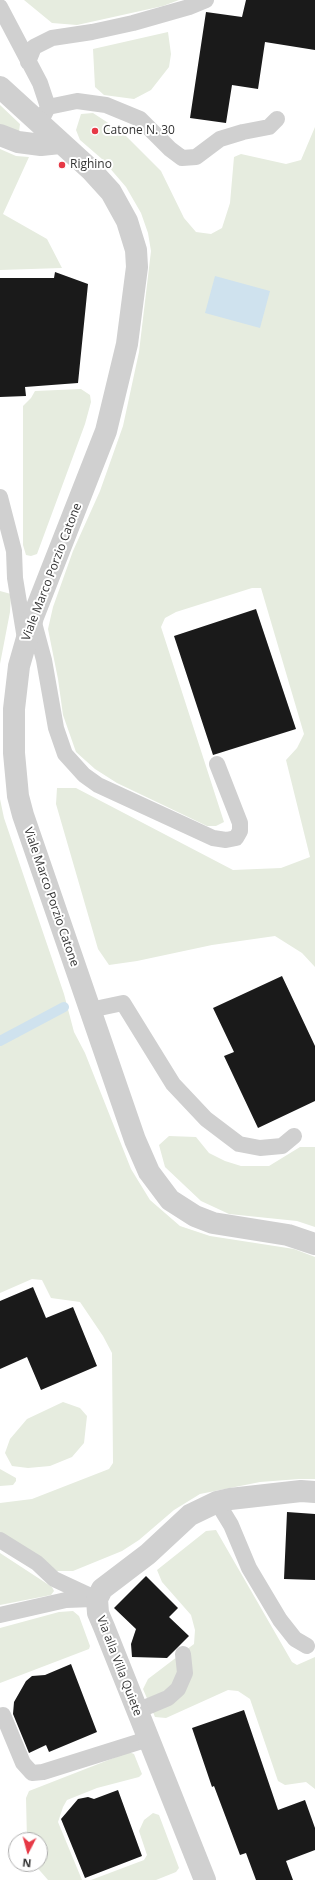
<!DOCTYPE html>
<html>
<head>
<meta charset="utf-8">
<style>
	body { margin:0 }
	#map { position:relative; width:315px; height:1880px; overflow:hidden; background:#fff; font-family:"Open Sans",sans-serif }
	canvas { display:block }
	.north { position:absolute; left:8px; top:1832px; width:40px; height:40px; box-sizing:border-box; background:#fff; border:1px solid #adadad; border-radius:50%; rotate:186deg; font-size:11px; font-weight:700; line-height:16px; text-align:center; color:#333 }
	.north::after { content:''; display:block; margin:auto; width:14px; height:18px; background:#e63946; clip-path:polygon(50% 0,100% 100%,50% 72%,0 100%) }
</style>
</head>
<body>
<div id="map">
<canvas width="315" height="1880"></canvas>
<div class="north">N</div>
</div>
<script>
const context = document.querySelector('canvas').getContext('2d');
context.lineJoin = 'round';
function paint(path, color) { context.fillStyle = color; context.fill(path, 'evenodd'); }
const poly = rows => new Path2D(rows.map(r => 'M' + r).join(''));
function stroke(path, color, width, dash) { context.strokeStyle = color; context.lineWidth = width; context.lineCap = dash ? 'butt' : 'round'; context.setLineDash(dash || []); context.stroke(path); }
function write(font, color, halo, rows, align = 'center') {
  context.font = font + ' "Open Sans",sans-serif'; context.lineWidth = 4; context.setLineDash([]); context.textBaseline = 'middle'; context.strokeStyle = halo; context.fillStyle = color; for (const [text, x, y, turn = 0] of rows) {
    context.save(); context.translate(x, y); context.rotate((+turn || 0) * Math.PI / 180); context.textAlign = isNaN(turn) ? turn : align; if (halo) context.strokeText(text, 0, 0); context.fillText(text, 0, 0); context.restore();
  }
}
const green = poly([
	[24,0,179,0,163,6,77,25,52,23],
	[168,32,171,54,169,67,151,90,134,99,104,95,95,87,93,49],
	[0,105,20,124,19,132,0,128],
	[93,113,122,132,161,171,184,218,196,232,211,234,222,228,230,203,234,157,241,154,286,164,301,160,315,127,315,967,302,953,275,936,212,945,137,961,109,965,98,949,56,804,57,788,76,788,233,870,281,868,310,857,286,760,297,748,304,734,261,588,252,588,176,612,165,618,161,627,224,822,216,826,207,826,117,783,95,769,76,752,63,715,58,679,48,629,53,607,73,551,100,491,123,426,139,352,151,251,148,233,141,213,126,187,102,159,80,140,76,130,81,114],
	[0,149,16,156,29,157,3,214,47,239,62,268,0,270],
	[81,389,90,395,91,402,85,424,37,554,31,556,26,555,23,545,23,406,31,398,35,391],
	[0,591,11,594,10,612,0,664],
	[0,799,4,818,64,994,74,1032,85,1053,131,1169,150,1200,180,1226,210,1236,294,1249,315,1257,315,1479,299,1479,260,1482,200,1494,174,1510,139,1540,122,1551,73,1571,57,1571,0,1533,0,1503,32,1499,109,1469,113,1463,112,1353,103,1336,80,1302,51,1298,42,1280,32,1279,0,1293],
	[169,1136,196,1137,209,1153,225,1161,241,1166,269,1166,300,1147,315,1147,315,1227,297,1221,229,1214,201,1201,165,1167,159,1145],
	[63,1402,80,1408,87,1416,84,1443,72,1457,50,1466,28,1468,12,1466,5,1453,10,1439,27,1419],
	[0,1469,16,1478,16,1481,13,1485,0,1486],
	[216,1530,292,1662,297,1665,315,1657,315,1789,306,1782,285,1785,278,1781,250,1699,238,1691,228,1690,166,1718,155,1717,143,1689,148,1679,194,1644,195,1630,191,1615,162,1582,157,1570,206,1531],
	[0,1553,52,1587,54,1591,51,1595,0,1605],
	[73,1611,79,1616,90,1646,89,1649,0,1683,0,1628,59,1612],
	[129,1752,134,1754,142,1774,139,1777,97,1788,67,1800,63,1807,58,1822,82,1880,48,1880,34,1864,40,1864,40,1840,27,1840,26,1798,29,1791],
	[153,1813,159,1815,179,1868,176,1872,156,1880,91,1880,144,1860,147,1855,139,1831,144,1820]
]);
const water = poly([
	[215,276,270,291,260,328,205,313]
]);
const stream = poly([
	[0,1041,64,1007]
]);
const building = poly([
	[246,0,315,0,315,50,265,42,258,89,232,85,226,123,190,118,206,12,242,17],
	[55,272,88,284,78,383,25,387,26,396,0,397,0,278,54,278],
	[256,609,296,729,213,755,174,636],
	[282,976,315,1046,315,1101,258,1128,224,1056,234,1052,213,1008],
	[33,1287,46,1318,73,1307,97,1366,41,1390,27,1357,0,1369,0,1301],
	[287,1512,315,1514,315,1580,284,1579],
	[146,1576,178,1608,169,1617,189,1636,167,1658,132,1657,131,1644,136,1629,114,1608],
	[71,1664,97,1732,49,1752,46,1745,29,1753,13,1714,14,1702,26,1681,32,1676,45,1675],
	[244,1710,278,1810,305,1800,315,1828,315,1850,286,1861,293,1880,256,1880,246,1853,240,1855,214,1786,212,1787,192,1728],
	[118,1790,142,1856,85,1878,61,1819,78,1799,88,1797,94,1799]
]);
const lane = poly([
	[0,7,40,83,48,107],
	[28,62,34,47,52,38,92,32,133,23,189,7,206,0],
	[40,123,48,107,77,101,106,105,140,119,170,149,182,158,196,157,220,139,243,132,269,127,277,119],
	[0,497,14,551,15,578,25,639],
	[33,619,44,660,56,728,65,754,84,775,98,785,213,838,226,840,236,838,240,831,240,823,217,764],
	[90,1010,123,1003,173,1084,206,1119,239,1144,260,1148,282,1146,294,1136],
	[217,1502,231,1525,249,1568,280,1620,295,1639,307,1646],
	[0,1540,37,1563,54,1579,97,1599],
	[0,1615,66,1600,93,1599],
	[137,1711,168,1698,178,1689,185,1673,183,1654],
	[3,1715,23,1763,32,1773,43,1772,148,1739]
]);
const street = poly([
	[0,87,91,170,111,192,127,221,136,250,137,267,127,344,106,431,33,617,19,666,14,709,14,753,18,796,23,815,135,1140,149,1172,170,1200,195,1216,213,1223,288,1235,315,1244],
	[0,135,18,142,41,145,60,143],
	[205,1880,104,1627,98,1613,97,1599,102,1589,148,1554,190,1515,217,1502,230,1499,301,1491,315,1492]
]);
const markers = [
	[95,131,4,"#e63946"],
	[62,165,4,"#e63946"]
];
const poiNames = [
	["Catone N. 30",103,131],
	["Righino",70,165]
];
const streetNames = [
	["Viale Marco Porzio Catone",52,572,-69],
	["Viale Marco Porzio Catone",51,897,71],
	["Via alla Villa Quiete",119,1666,69]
];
paint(green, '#e6ecdf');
paint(water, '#cfe2ee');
stroke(stream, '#cfe2ee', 10);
paint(building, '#1a1a1a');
stroke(lane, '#d0d0d0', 16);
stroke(street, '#d0d0d0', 22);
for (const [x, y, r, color] of markers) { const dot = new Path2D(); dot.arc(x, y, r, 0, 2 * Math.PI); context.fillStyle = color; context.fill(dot); stroke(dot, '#fff', 1.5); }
write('12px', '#333', '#fff', poiNames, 'left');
write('12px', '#333', '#fff', streetNames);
</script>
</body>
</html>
